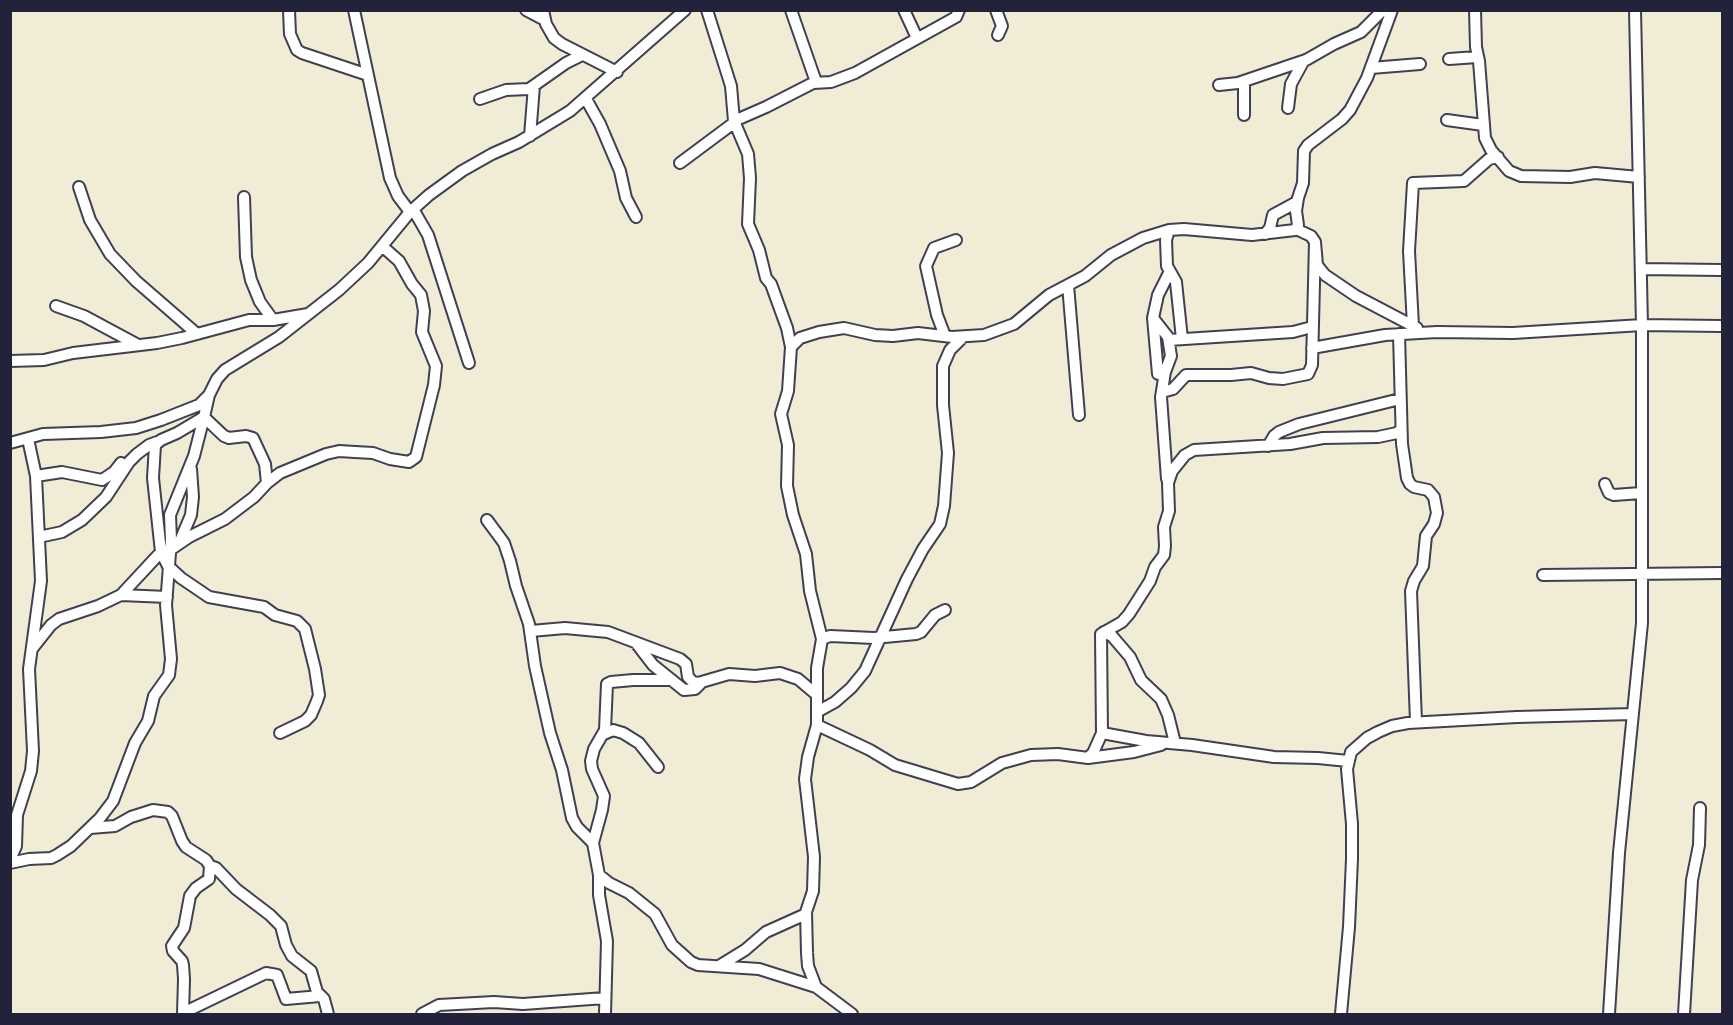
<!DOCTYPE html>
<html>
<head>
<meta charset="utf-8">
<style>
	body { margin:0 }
	#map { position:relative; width:1733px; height:1025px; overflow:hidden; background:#f0ecd5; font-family:"IM FELL DW Pica",serif }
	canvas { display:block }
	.frame { position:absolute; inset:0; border:12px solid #22223b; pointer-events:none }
</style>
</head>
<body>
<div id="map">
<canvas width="1733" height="1025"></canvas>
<div class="frame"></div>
</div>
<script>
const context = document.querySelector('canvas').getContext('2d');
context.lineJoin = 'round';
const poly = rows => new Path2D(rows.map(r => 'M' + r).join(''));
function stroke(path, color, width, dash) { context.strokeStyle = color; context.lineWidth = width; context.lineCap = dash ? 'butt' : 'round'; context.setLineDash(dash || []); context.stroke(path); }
const minor = poly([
	[289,10,290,34,297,50,302,53,368,75],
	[354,10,390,178,398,196,410,212],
	[526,10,545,20],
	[543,10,546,24,554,38,562,44,617,72],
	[707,10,731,86,734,121,748,154,750,178,748,224,759,250,766,278,771,284,787,328,791,347],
	[791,10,816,82],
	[904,10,917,38],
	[996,10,1002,26,998,35],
	[1475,10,1476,47,1479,61,1485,138,1491,150,1509,171,1521,176,1570,177,1595,173,1639,177],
	[1449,59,1477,57],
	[1371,68,1420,64],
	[1219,85,1238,83,1306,60,1334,44,1361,32,1383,10],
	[480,99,506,90,529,89,566,63,582,55],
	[586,99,600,124,620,171,626,198,636,217],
	[1288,108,1291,84,1303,62],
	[1244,115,1244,81],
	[1447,120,1483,125],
	[734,121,766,107,813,83,831,82,855,73,956,17,959,10],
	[530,136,534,86],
	[680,163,735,122],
	[79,187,90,220,110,254,136,281,197,334],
	[244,197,246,257,251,280,260,302,273,320],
	[413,209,428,235,469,363],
	[1296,229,1311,236,1315,242,1317,265,1325,275,1356,296,1417,328],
	[1169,230,1166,240,1167,266,1176,282,1182,339],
	[1265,234,1270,228,1273,215,1297,202],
	[1641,269,1722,270],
	[1068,285,1079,415],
	[56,306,84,316,138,345],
	[1153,318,1168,337,1171,356,1165,372,1161,397,1167,479],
	[1413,326,1409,251,1413,183,1464,181,1489,159,1498,157],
	[1399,334,1402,444,1407,478,1410,484,1414,487,1428,490,1434,497,1437,513,1434,524,1426,536,1423,566,1414,581,1411,591,1416,722],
	[945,336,937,315,926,266,934,248,956,240],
	[1169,340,1293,332,1312,327],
	[1312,348,1385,335,1437,332,1513,333,1642,325,1722,326],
	[10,361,44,360,73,353,157,343,182,338,249,320,273,320,308,314],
	[1158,374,1153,318,1158,295,1170,271],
	[1162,392,1173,389,1186,375,1231,375,1251,373,1269,378,1283,379,1308,374,1312,365,1315,242],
	[209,395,204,417,177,433,161,440,155,445,153,478,161,552,168,566,181,578,209,597,264,607,275,615,297,621,305,629,315,669,319,695,317,701,311,715,305,721,280,733],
	[204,417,224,436,229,438,246,436,253,438,265,464,267,483],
	[10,443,43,434,101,432,136,428,161,420,199,405,209,395,217,379,225,370,279,337,339,290,368,263,410,212,429,195,462,171,492,154,519,142,570,111,685,10],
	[1268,446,1274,436,1279,432,1299,424,1400,399],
	[36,476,62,472,102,480,114,472,121,463],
	[1605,484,1609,493,1614,495,1641,493],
	[487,520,504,543,510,561,516,586,529,624,535,666,550,733,562,770,572,818,577,827,593,843,599,875,609,883,629,893,655,914,672,945,691,962,698,965,759,969,816,987],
	[39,537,62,532,82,520,106,497,129,462,137,454,149,445,157,442],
	[180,541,191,515,193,497,191,469],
	[170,550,189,537,225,519,254,497,267,483,280,473,326,454,339,451,355,452,373,453,390,459,409,462,416,457,434,385,436,366,422,332,424,311,421,295,412,284,399,261,382,246],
	[1543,575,1722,573],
	[121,595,161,552],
	[531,631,565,628,608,632,680,659,686,664,688,677,693,682,698,683,729,674,755,676,780,673,798,679,817,695],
	[1104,632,1112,636,1130,657,1141,680,1161,699,1168,715,1175,743],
	[822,639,830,636,874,638,916,634,921,632,935,615,945,610],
	[636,643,653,665,684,690,695,689,702,682],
	[32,649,51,625,59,619,98,606,121,595,167,597],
	[817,712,835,702,851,688,865,671,907,579,923,549,940,524,944,506,948,453,943,405,943,366,950,350,963,337],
	[817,725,870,750,895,765,958,784,971,782,1002,763,1031,755,1058,754,1088,758,1093,753,1102,733,1101,634,1122,622,1129,614,1150,581,1155,567,1164,555,1165,546,1164,527,1169,511,1168,483,1172,471,1185,455,1194,450,1290,444,1323,438,1378,437,1397,433,1401,429],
	[1102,733,1146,741,1192,745,1274,757,1318,758,1348,761],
	[604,734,613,730,623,733,639,743,658,767],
	[1088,758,1134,752,1161,745],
	[90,828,115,826,131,817,153,810,168,812,172,816,182,841,186,847,206,860,210,866,209,879,196,888,190,896,184,928,172,946,173,951,182,961,183,965,184,979,183,1014],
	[593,843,602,810,604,796,592,769,591,761,594,749,605,730,607,684,611,682,633,680,672,680],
	[10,860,16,846,17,815,31,771,33,751,29,669,41,581,36,476,28,439],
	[10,863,29,859,51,858,57,855,71,846,100,818,113,801,135,743,148,721,154,696,169,675,171,659,166,605,171,540,170,515,194,456,204,417],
	[210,866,216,868,236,889,270,915,281,926,286,945,292,956,311,971,317,992,324,999,328,1014],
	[599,875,599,895,607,941,605,1014],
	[719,966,745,950,766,932,806,914],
	[183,1013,266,973,277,975,286,999,320,996],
	[422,1014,439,1005,494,1002,523,1004,605,998],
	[852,1014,816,987,808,966,807,953,806,912,813,891,814,857,805,779,808,757,817,725,817,668,822,639,810,591,806,554,793,515,787,486,788,445,781,414,788,391,791,347,800,338,819,332,844,328,875,335,893,336,918,333,952,337,984,335,1014,324,1049,295,1085,276,1111,255,1143,238,1169,230,1184,229,1252,235,1295,230,1298,225,1296,211,1298,198,1303,183,1304,151,1308,145,1342,119,1350,110,1367,78,1392,10],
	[1341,1014,1349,927,1352,859,1352,824,1347,769,1351,752,1367,738,1378,732,1392,726,1408,723,1517,717,1633,714],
	[1609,1014,1619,853,1642,623,1642,325,1635,10],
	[1684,1014,1692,880,1699,845,1700,808]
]);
stroke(minor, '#414052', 14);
stroke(minor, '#fff', 10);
</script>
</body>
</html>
